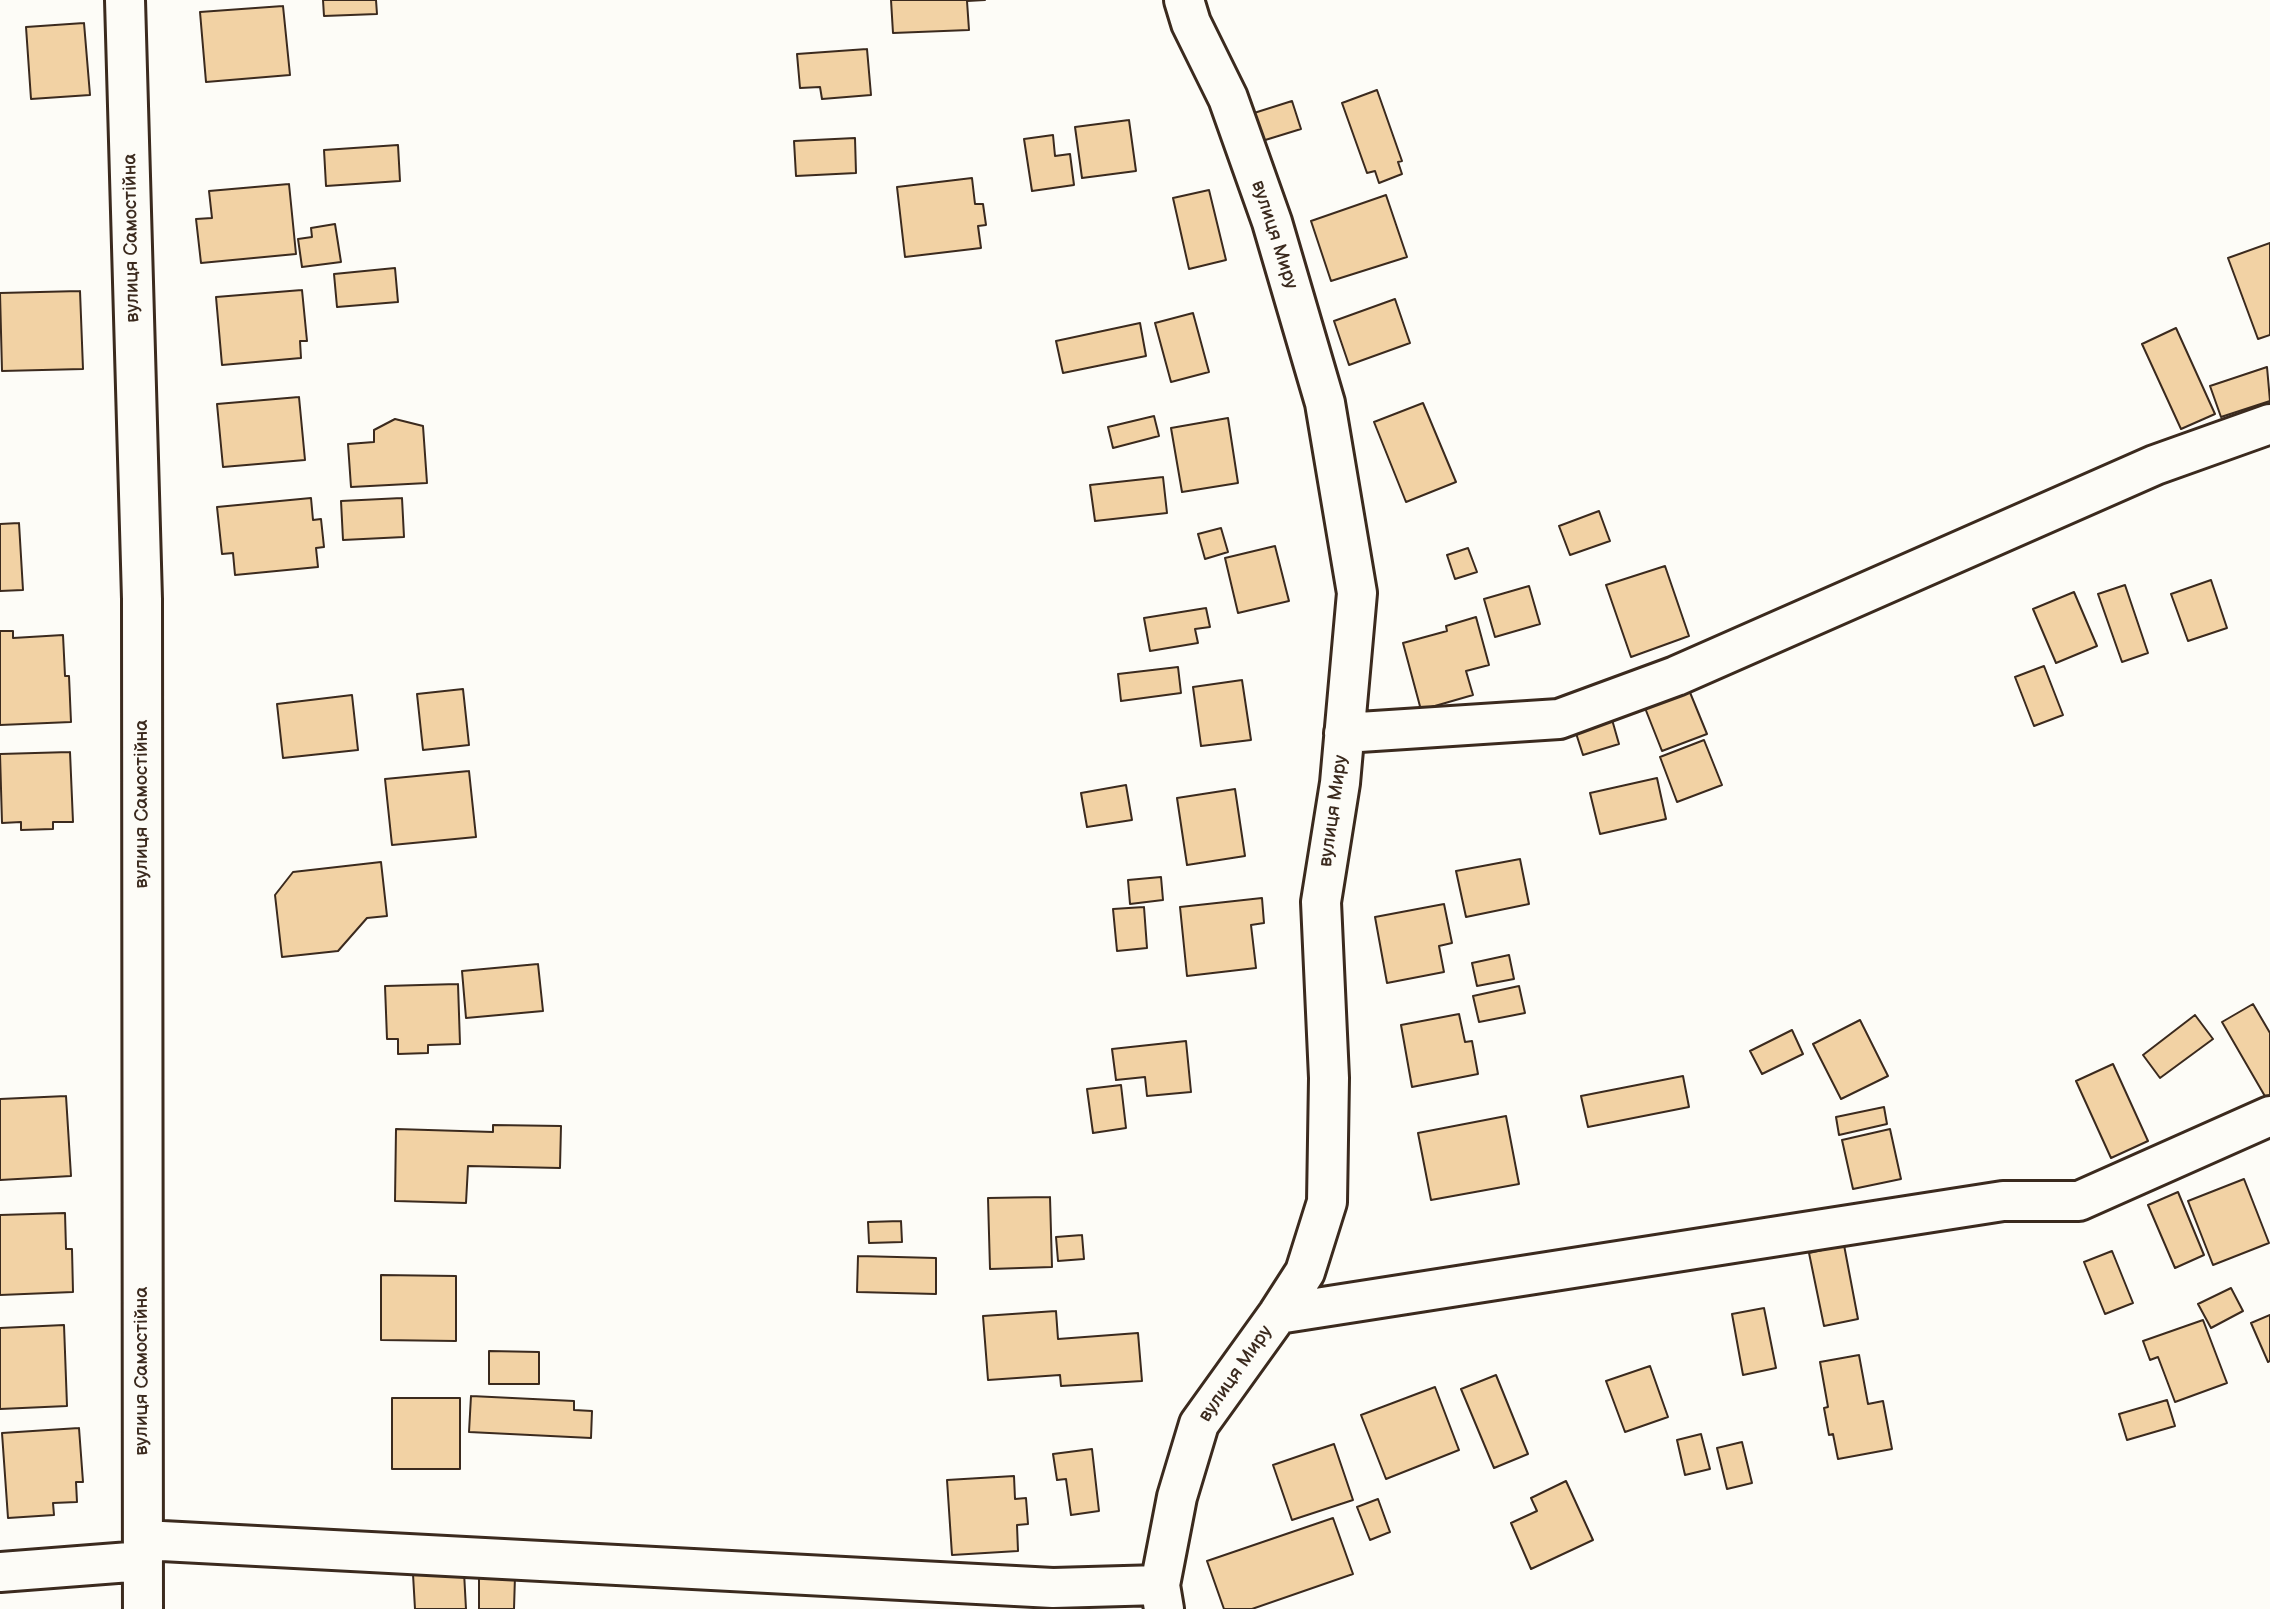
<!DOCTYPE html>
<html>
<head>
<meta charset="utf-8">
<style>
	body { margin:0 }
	canvas { display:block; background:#fdfcf7 }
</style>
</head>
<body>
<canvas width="2270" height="1609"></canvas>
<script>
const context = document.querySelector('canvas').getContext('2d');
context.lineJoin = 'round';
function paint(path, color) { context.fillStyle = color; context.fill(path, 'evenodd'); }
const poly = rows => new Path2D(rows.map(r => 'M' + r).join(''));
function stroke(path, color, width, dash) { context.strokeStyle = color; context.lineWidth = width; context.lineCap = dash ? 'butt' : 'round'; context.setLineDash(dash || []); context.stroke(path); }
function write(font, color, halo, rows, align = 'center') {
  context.font = font + ' "Balsamiq Sans",sans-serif'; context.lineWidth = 7; context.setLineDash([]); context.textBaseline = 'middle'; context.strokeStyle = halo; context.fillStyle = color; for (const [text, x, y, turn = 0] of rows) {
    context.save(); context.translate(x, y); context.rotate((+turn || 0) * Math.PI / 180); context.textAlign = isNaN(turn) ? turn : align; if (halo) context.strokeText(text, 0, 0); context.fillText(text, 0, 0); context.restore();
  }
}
const building = poly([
	[323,0,376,0,377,14,324,16,323,0],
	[891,0,985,0,967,1,969,30,893,33,891,0],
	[283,6,290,75,206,82,200,12,283,6],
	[84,23,90,95,31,99,26,27,84,23],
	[867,49,871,95,822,99,820,87,800,88,797,54,867,49],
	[1377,90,1402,161,1398,162,1402,174,1379,183,1375,171,1367,173,1342,103,1377,90],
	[1292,101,1301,129,1262,141,1254,113,1292,101],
	[1129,120,1136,171,1082,178,1075,127,1129,120],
	[1053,135,1055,156,1070,154,1074,185,1032,191,1024,139,1053,135],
	[855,138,856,173,796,176,794,141,855,138],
	[398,145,400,181,326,186,324,150,398,145],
	[972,178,975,204,983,204,986,225,978,226,981,248,905,257,897,187,972,178],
	[289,184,296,254,201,263,196,219,212,218,209,191,289,184],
	[1209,190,1226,260,1189,269,1173,198,1209,190],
	[1386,195,1407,257,1331,281,1311,221,1386,195],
	[335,224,341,262,302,267,298,239,312,237,311,228,335,224],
	[2270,243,2270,335,2258,339,2228,258,2270,243],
	[395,268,398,302,337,307,334,274,395,268],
	[302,290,307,341,300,341,301,358,222,365,216,297,302,290],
	[80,291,83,369,2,371,0,293,80,291],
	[1395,299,1410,343,1349,365,1334,321,1395,299],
	[1193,313,1209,372,1171,382,1155,323,1193,313],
	[1140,323,1146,356,1063,373,1056,341,1140,323],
	[2176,328,2215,414,2181,429,2142,344,2176,328],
	[2267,367,2270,401,2221,417,2210,386,2267,367],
	[299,397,305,460,223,467,217,404,299,397],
	[1423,403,1456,482,1406,502,1374,422,1423,403],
	[1154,416,1159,436,1113,448,1108,427,1154,416],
	[1228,418,1238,483,1182,492,1171,428,1228,418],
	[395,419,423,426,427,483,351,487,348,444,374,442,374,430,395,419],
	[1163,477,1167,513,1095,521,1090,485,1163,477],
	[311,498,313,520,321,519,324,547,316,548,318,567,235,575,233,553,222,554,217,507,311,498],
	[402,498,404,537,343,540,341,501,402,498],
	[1599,511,1610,541,1570,555,1559,526,1599,511],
	[19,523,23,590,0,591,0,524,19,523],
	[1221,528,1228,552,1205,559,1198,534,1221,528],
	[1275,546,1289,601,1238,613,1225,558,1275,546],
	[1468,548,1477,572,1455,579,1447,555,1468,548],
	[1665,566,1689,636,1631,657,1606,585,1665,566],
	[2211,580,2227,628,2188,641,2171,594,2211,580],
	[2125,585,2148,653,2122,662,2098,594,2125,585],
	[1529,586,1540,624,1495,637,1484,599,1529,586],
	[2074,592,2097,646,2056,663,2033,609,2074,592],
	[1206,608,1210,627,1195,629,1198,643,1150,651,1144,618,1206,608],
	[1476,617,1489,665,1466,671,1473,695,1421,710,1403,643,1447,631,1446,626,1476,617],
	[0,631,13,631,13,638,63,635,65,676,69,676,71,722,0,725,0,631],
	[2044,666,2063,715,2034,726,2015,677,2044,666],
	[1178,667,1181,693,1121,701,1118,674,1178,667],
	[1242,680,1251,740,1201,746,1193,687,1242,680],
	[463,689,469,745,423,750,417,694,463,689],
	[1689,690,1707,734,1662,751,1645,708,1689,690],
	[352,695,358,750,283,758,277,704,352,695],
	[1611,716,1619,744,1583,755,1574,727,1611,716],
	[1704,740,1722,785,1677,802,1660,757,1704,740],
	[70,752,73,822,53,822,53,829,21,830,21,822,2,823,0,754,70,752],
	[469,771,476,837,392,845,385,779,469,771],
	[1657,778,1666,819,1600,834,1590,793,1657,778],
	[1126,785,1132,820,1087,827,1081,793,1126,785],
	[1235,789,1245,856,1187,865,1177,798,1235,789],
	[1520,859,1529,904,1466,917,1456,871,1520,859],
	[381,862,387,916,367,918,338,951,282,957,275,895,293,872,381,862],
	[1161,877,1163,900,1130,904,1128,880,1161,877],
	[1262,898,1264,923,1251,925,1256,968,1187,976,1180,907,1262,898],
	[1444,904,1452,943,1439,946,1444,972,1387,983,1375,917,1444,904],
	[1144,907,1147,948,1117,951,1113,909,1144,907],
	[1509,955,1514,979,1477,986,1472,963,1509,955],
	[538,964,543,1011,466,1018,462,971,538,964],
	[458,984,460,1044,428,1045,428,1053,398,1054,398,1039,387,1039,385,986,458,984],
	[1519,986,1525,1013,1479,1022,1473,996,1519,986],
	[2253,1004,2270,1033,2270,1096,2266,1098,2222,1022,2253,1004],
	[1459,1014,1465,1042,1472,1041,1478,1074,1412,1087,1401,1025,1459,1014],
	[2195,1015,2213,1039,2160,1078,2143,1055,2195,1015],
	[1860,1020,1888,1076,1841,1099,1813,1044,1860,1020],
	[1792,1030,1803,1054,1762,1074,1750,1051,1792,1030],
	[1186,1041,1191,1092,1147,1096,1145,1077,1116,1080,1112,1049,1186,1041],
	[2113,1064,2148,1141,2111,1158,2076,1081,2113,1064],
	[1683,1076,1689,1107,1588,1127,1581,1096,1683,1076],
	[1121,1085,1126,1128,1093,1133,1087,1089,1121,1085],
	[66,1096,71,1176,0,1180,0,1099,66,1096],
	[1884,1107,1887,1124,1839,1135,1836,1117,1884,1107],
	[1506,1116,1519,1184,1431,1200,1418,1133,1506,1116],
	[493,1125,561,1126,560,1168,468,1166,466,1203,395,1201,396,1129,493,1132,493,1125],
	[1890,1129,1901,1179,1853,1189,1842,1140,1890,1129],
	[2244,1179,2269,1243,2213,1265,2188,1201,2244,1179],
	[2178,1192,2204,1255,2175,1268,2148,1205,2178,1192],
	[1050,1197,1052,1267,990,1269,988,1198,1050,1197],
	[65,1213,66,1249,72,1249,73,1292,0,1295,0,1215,65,1213],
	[901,1221,902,1242,869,1243,868,1222,901,1221],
	[1082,1235,1084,1259,1058,1261,1056,1237,1082,1235],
	[1844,1245,1858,1319,1824,1326,1809,1253,1844,1245],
	[2112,1251,2133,1303,2105,1314,2084,1262,2112,1251],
	[858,1256,936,1258,936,1294,857,1292,858,1256],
	[381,1275,456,1276,456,1341,381,1340,381,1275],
	[2231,1288,2243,1311,2211,1328,2198,1304,2231,1288],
	[1764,1308,1776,1368,1743,1375,1732,1314,1764,1308],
	[1056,1311,1058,1339,1138,1333,1142,1381,1061,1386,1060,1375,988,1380,983,1316,1056,1311],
	[2270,1315,2270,1361,2268,1362,2251,1323,2270,1315],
	[2203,1320,2227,1383,2175,1402,2158,1357,2150,1360,2143,1341,2203,1320],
	[64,1325,67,1406,0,1409,0,1328,64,1325],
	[489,1351,539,1352,539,1384,489,1384,489,1351],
	[1859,1355,1868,1404,1883,1401,1892,1449,1838,1459,1833,1434,1829,1435,1824,1408,1828,1407,1820,1362,1859,1355],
	[1650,1366,1668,1417,1625,1432,1606,1381,1650,1366],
	[1496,1375,1528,1454,1494,1468,1461,1389,1496,1375],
	[1435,1387,1459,1450,1386,1479,1361,1415,1435,1387],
	[471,1396,574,1401,574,1410,592,1411,591,1438,469,1432,471,1396],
	[392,1398,460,1398,460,1469,392,1469,392,1398],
	[2167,1400,2175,1426,2127,1440,2119,1414,2167,1400],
	[79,1428,83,1482,76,1482,77,1502,53,1503,54,1515,8,1518,2,1433,79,1428],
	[1701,1434,1710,1469,1685,1475,1677,1440,1701,1434],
	[1742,1442,1752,1483,1727,1489,1717,1448,1742,1442],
	[1334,1444,1353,1500,1292,1520,1273,1465,1334,1444],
	[1092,1449,1099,1511,1071,1515,1066,1479,1057,1480,1053,1454,1092,1449],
	[1014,1476,1015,1499,1026,1498,1028,1524,1017,1525,1018,1551,952,1555,947,1480,1014,1476],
	[1566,1481,1593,1540,1531,1569,1511,1523,1537,1511,1531,1498,1566,1481],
	[1378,1499,1390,1532,1370,1540,1357,1507,1378,1499],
	[1333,1518,1353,1574,1252,1609,1224,1609,1207,1561,1333,1518],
	[464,1572,466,1609,415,1609,413,1574,464,1572],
	[479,1575,515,1576,514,1609,479,1609,479,1575]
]);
const minor = poly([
	[125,0,142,599,143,1609],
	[1344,733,1559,719,1676,676,2155,465,2270,424],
	[1278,1314,2003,1201,2079,1201,2270,1116],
	[143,1540,1053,1588,1160,1585],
	[0,1572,143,1561],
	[1164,1609,1160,1585,1177,1497,1199,1424,1278,1314,1305,1272,1327,1202,1329,1078,1321,902,1340,783,1357,593,1325,403,1272,222,1228,98,1191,23,1184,0]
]);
const streetNames = [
	["вулиця Миру",1274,235,72],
	["вулиця Самостійна",132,238,-91],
	["вулиця Самостійна",142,804,-90],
	["вулиця Миру",1334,811,-82],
	["вулиця Самостійна",142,1371,-90],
	["вулиця Миру",1236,1374,-55]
];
paint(building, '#f2d2a4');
stroke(building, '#3b2a1e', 2);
stroke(minor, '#3b2a1e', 44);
stroke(minor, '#fdfcf7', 38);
write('19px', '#3b2a1e', '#fdfcf7', streetNames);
</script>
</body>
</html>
